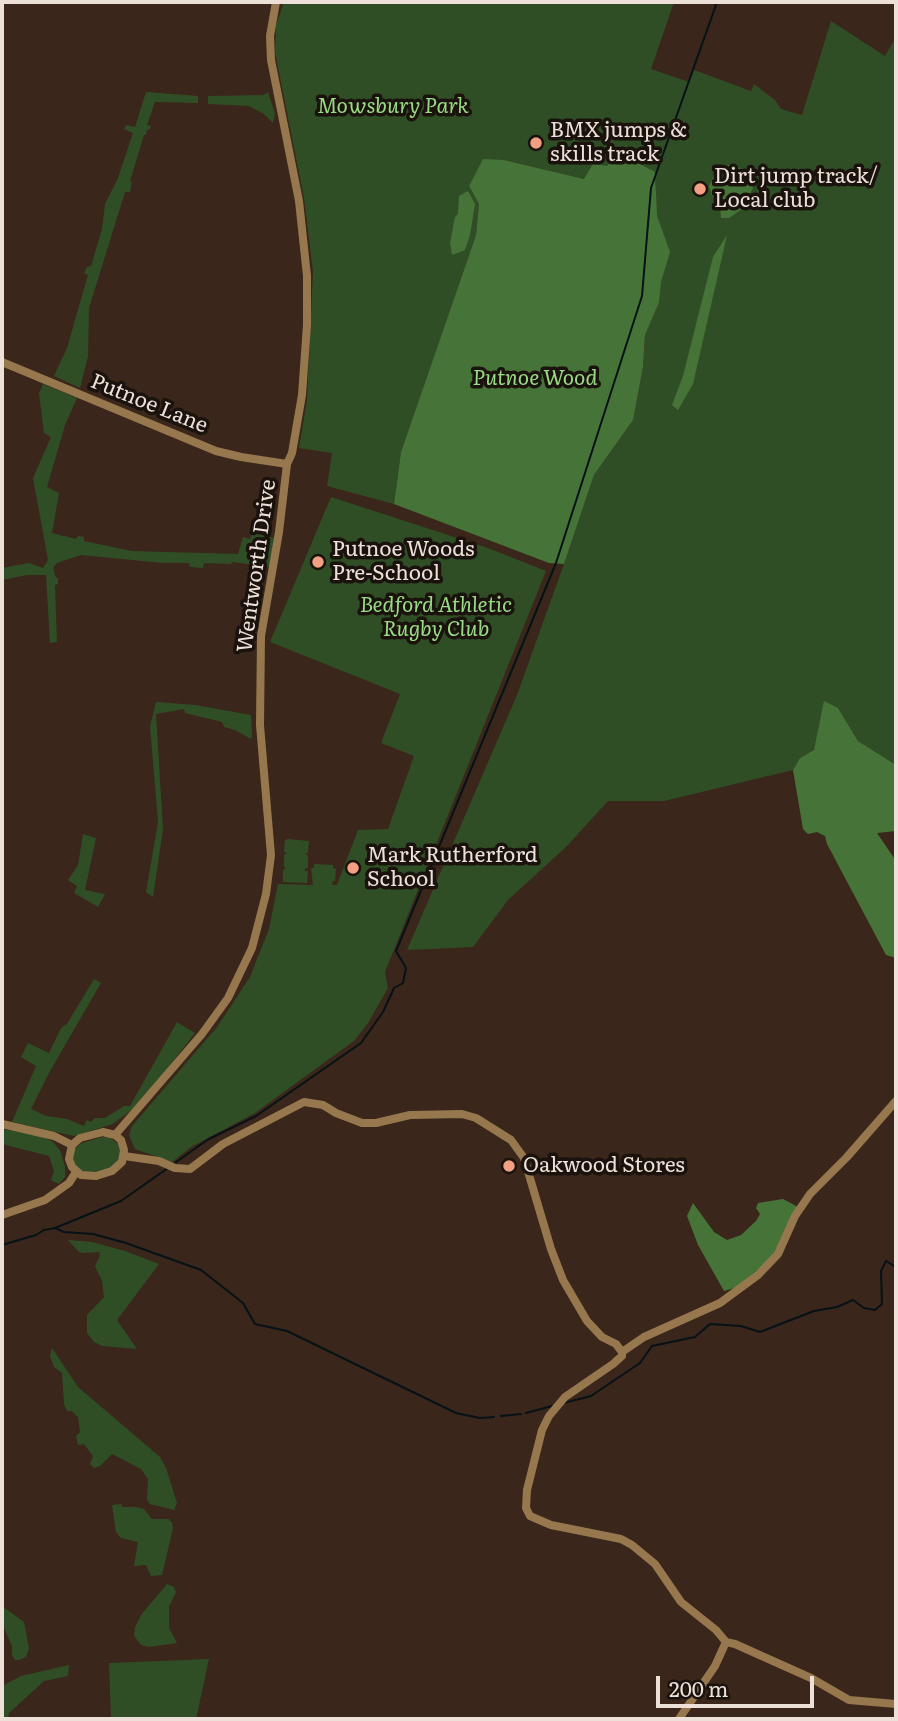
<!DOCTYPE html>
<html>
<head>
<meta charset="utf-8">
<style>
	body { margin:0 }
	#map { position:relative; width:898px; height:1721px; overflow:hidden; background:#3a261a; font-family:Literata,serif }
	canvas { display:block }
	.frame { position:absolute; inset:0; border:4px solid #ede0d8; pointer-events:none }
	.scale { position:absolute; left:656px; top:1676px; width:158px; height:32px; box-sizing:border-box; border:4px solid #ede0d8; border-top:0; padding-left:9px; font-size:21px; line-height:24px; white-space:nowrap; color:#ede0d8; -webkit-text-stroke:5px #1a120c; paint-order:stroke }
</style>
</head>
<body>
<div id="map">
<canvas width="898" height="1721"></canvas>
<div class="frame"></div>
<div class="scale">200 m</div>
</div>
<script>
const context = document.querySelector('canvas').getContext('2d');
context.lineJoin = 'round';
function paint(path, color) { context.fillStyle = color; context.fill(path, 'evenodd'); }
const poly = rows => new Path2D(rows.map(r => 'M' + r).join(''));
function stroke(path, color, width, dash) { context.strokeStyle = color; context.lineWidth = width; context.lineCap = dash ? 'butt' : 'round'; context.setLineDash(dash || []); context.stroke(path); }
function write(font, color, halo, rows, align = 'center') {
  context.font = font + ' Literata,serif'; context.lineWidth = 7; context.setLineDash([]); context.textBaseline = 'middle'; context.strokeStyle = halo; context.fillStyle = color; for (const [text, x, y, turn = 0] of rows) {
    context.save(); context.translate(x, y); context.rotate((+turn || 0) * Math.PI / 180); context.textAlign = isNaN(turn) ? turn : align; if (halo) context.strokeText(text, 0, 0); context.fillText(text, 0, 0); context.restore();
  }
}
const green = poly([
	[284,2,674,2,651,69,689,82,694,70,751,91,754,84,775,100,781,109,802,115,831,21,885,56,896,37,896,765,858,741,838,708,814,750,800,758,793,770,664,801,608,801,567,846,508,900,473,947,407,950,517,695,564,564,594,475,633,420,643,367,656,185,655,173,618,152,608,166,584,179,504,160,483,160,469,186,479,204,476,235,401,452,394,504,327,486,332,453,299,448,307,400,313,272,304,198,275,52,276,25],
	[146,92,198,96,198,103,155,102,147,125,151,126,150,129,147,130,146,135,144,135,130,181,132,182,130,192,125,192,89,308,88,356,80,388,54,376,67,348,88,275,84,273,87,267,91,266,102,229,105,204,118,178,133,133,124,129,126,125,135,127],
	[268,92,275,114,273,123,264,114,249,106,208,104,208,96,264,95],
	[43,384,77,398,65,425,47,487,59,493,52,533,76,539,78,536,84,537,84,541,132,551,238,554,243,537,250,539,252,533,274,538,270,567,232,562,231,564,204,563,203,568,190,567,189,563,163,563,81,555,57,563,53,568,56,578,58,578,58,584,55,585,57,642,50,643,46,575,27,575,2,580,2,568,29,563,43,568,48,560,33,478,51,437,44,433,39,393],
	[331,497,488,548,546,571,385,972,388,988,368,1023,354,1041,255,1113,191,1147,172,1162,135,1149,129,1135,132,1126,217,1027,250,977,269,929,278,884,313,885,311,868,314,868,314,864,333,865,333,868,336,869,335,881,333,881,332,885,337,885,358,830,388,829,414,756,381,743,400,694,270,642],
	[156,702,195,705,251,715,252,737,251,739,235,730,224,727,222,722,185,713,184,709,156,714,163,829,153,897,146,892,158,822,150,726],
	[83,834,96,838,85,890,105,894,98,907,74,893,77,886,68,880,78,865],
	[288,839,309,841,308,853,305,853,308,856,308,868,305,868,305,871,308,871,307,883,283,882,283,870,286,868,284,867,284,855,287,853,284,852,285,840],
	[94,979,101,983,50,1071,31,1109,46,1116,67,1119,84,1126,87,1120,91,1122,95,1118,105,1118,124,1106,130,1106,177,1022,195,1033,150,1091,134,1108,113,1124,74,1136,12,1122,36,1066,21,1057,28,1043,49,1053,61,1028,67,1024],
	[2,1129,40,1136,52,1141,60,1150,65,1167,65,1177,59,1184,51,1180,54,1171,49,1156,2,1144],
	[102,1137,109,1137,117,1143,120,1148,119,1161,112,1168,89,1174,77,1169,73,1160,74,1149,82,1143],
	[68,1240,92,1242,125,1251,159,1264,117,1320,137,1349,102,1346,94,1342,87,1333,87,1315,104,1297,102,1281,95,1266,100,1256,99,1252,82,1253,78,1251],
	[52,1348,78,1387,160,1457,166,1468,177,1503,174,1510,150,1504,147,1500,148,1479,141,1469,112,1454,100,1466,94,1468,90,1464,93,1456,84,1444,78,1445,76,1436,80,1432,78,1417,72,1411,67,1411,64,1404,62,1373,54,1367,50,1356],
	[121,1504,122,1507,136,1507,144,1509,152,1519,169,1519,172,1523,173,1528,162,1575,151,1576,146,1565,134,1566,138,1542,121,1538,116,1532,112,1505],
	[167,1584,174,1587,176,1592,169,1607,169,1628,177,1643,149,1647,141,1645,134,1636,135,1627,141,1615],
	[2,1606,24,1622,29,1648,26,1657,19,1660,15,1660,12,1655,12,1646,2,1623],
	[209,1659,196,1719,111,1719,109,1663],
	[69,1665,68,1676,44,1681,9,1713,8,1719,2,1719,2,1686,21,1676]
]);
const forest = poly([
	[617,152,655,172,657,216,670,252,661,282,659,302,645,335,643,367,633,420,594,475,564,564,549,563,394,504,401,452,476,235,479,204,469,186,483,159,504,160,584,179,593,164,607,166],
	[730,165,749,171,753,188,742,209,729,218,721,218,720,202,712,196,709,186,718,167],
	[468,191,475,204,470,235,465,250,452,255,450,243,455,217,458,214,459,196],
	[727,235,693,384,678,410,672,405,683,376,713,257],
	[824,701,838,708,858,741,896,765,896,831,877,833,896,861,896,958,886,955,827,844,825,836,817,832,808,834,803,829,793,770,800,758,814,750],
	[783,1199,798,1207,789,1228,771,1258,738,1287,724,1291,698,1245,687,1216,693,1203,714,1232,727,1240,741,1235,756,1221,760,1214,756,1208,758,1203]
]);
const stream = poly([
	[172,1165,207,1140,256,1116,361,1043,383,1012,394,988,403,983,406,968,396,951,556,563,642,296,651,188,717,2],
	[55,1228,121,1201,168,1168],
	[2,1245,36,1235,44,1230,55,1228,64,1232,93,1234,126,1243,201,1270,243,1303,255,1324,287,1331,456,1413,480,1418,494,1417],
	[564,1403,591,1396,640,1363,652,1346,695,1337,710,1324,741,1326,760,1332,814,1311,837,1307,853,1300,864,1308,875,1310,882,1304,881,1271,886,1261,896,1267],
	[526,1413,552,1406],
	[501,1416,521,1414]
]);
const secondary = poly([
	[2,362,216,451,241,457,287,464],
	[2,1124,54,1136,72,1145],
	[103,1132,115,1135,121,1140,124,1150,122,1162,112,1171,96,1176,81,1175,72,1167,69,1159,72,1145,80,1138,103,1132],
	[115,1135,202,1034,228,998,252,948,266,894,271,855,260,725,261,636,279,532,287,464,292,453,302,395,307,325,307,276,299,201,271,60,270,36,276,2],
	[124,1156,159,1161,175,1168,190,1169,223,1144,304,1102,323,1105,336,1113,362,1123,376,1123,410,1115,462,1114,476,1118,511,1140,524,1158,551,1249,563,1280,587,1321,602,1337,616,1344,622,1352],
	[2,1215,45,1200,69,1183,76,1172],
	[622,1352,622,1356,613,1364,565,1397,549,1416,542,1430,527,1490,526,1508,530,1516,551,1525,621,1539,632,1545,655,1564,681,1602,716,1630,726,1642,735,1644,811,1678,849,1700,896,1704],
	[622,1352,644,1337,720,1303,758,1275,778,1254,795,1216,810,1194,847,1157,896,1101],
	[679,1719,715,1666,726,1642]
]);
const markers = [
	[536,143,7,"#f39f83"],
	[700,189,7,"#f39f83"],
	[318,562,7,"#f39f83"],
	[353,868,7,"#f39f83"],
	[509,1166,7,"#f39f83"]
];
const parkNames = [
	["Mowsbury Park",393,107],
	["Putnoe Wood",535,379],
	["Bedford Athletic",436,606],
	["Rugby Club",436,630]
];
const poiNames = [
	["BMX jumps &",550,131],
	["skills track",550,155],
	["Dirt jump track/",714,177],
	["Local club",714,201],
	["Putnoe Woods",332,550],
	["Pre-School",332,574],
	["Mark Rutherford",367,856],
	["School",367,880],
	["Oakwood Stores",523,1166]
];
const streetNames = [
	["Putnoe Lane",149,404,22],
	["Wentworth Drive",257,566,-82]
];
paint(green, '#304e26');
paint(forest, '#467438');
stroke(stream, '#061217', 2);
stroke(secondary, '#97784e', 8);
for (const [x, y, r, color] of markers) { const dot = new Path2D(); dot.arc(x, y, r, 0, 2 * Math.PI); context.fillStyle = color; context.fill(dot); stroke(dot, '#1a120c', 2.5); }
write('italic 21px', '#99da84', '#1a120c', parkNames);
write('21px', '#ede0d8', '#1a120c', poiNames, 'left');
write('21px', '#ede0d8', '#1a120c', streetNames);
</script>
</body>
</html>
